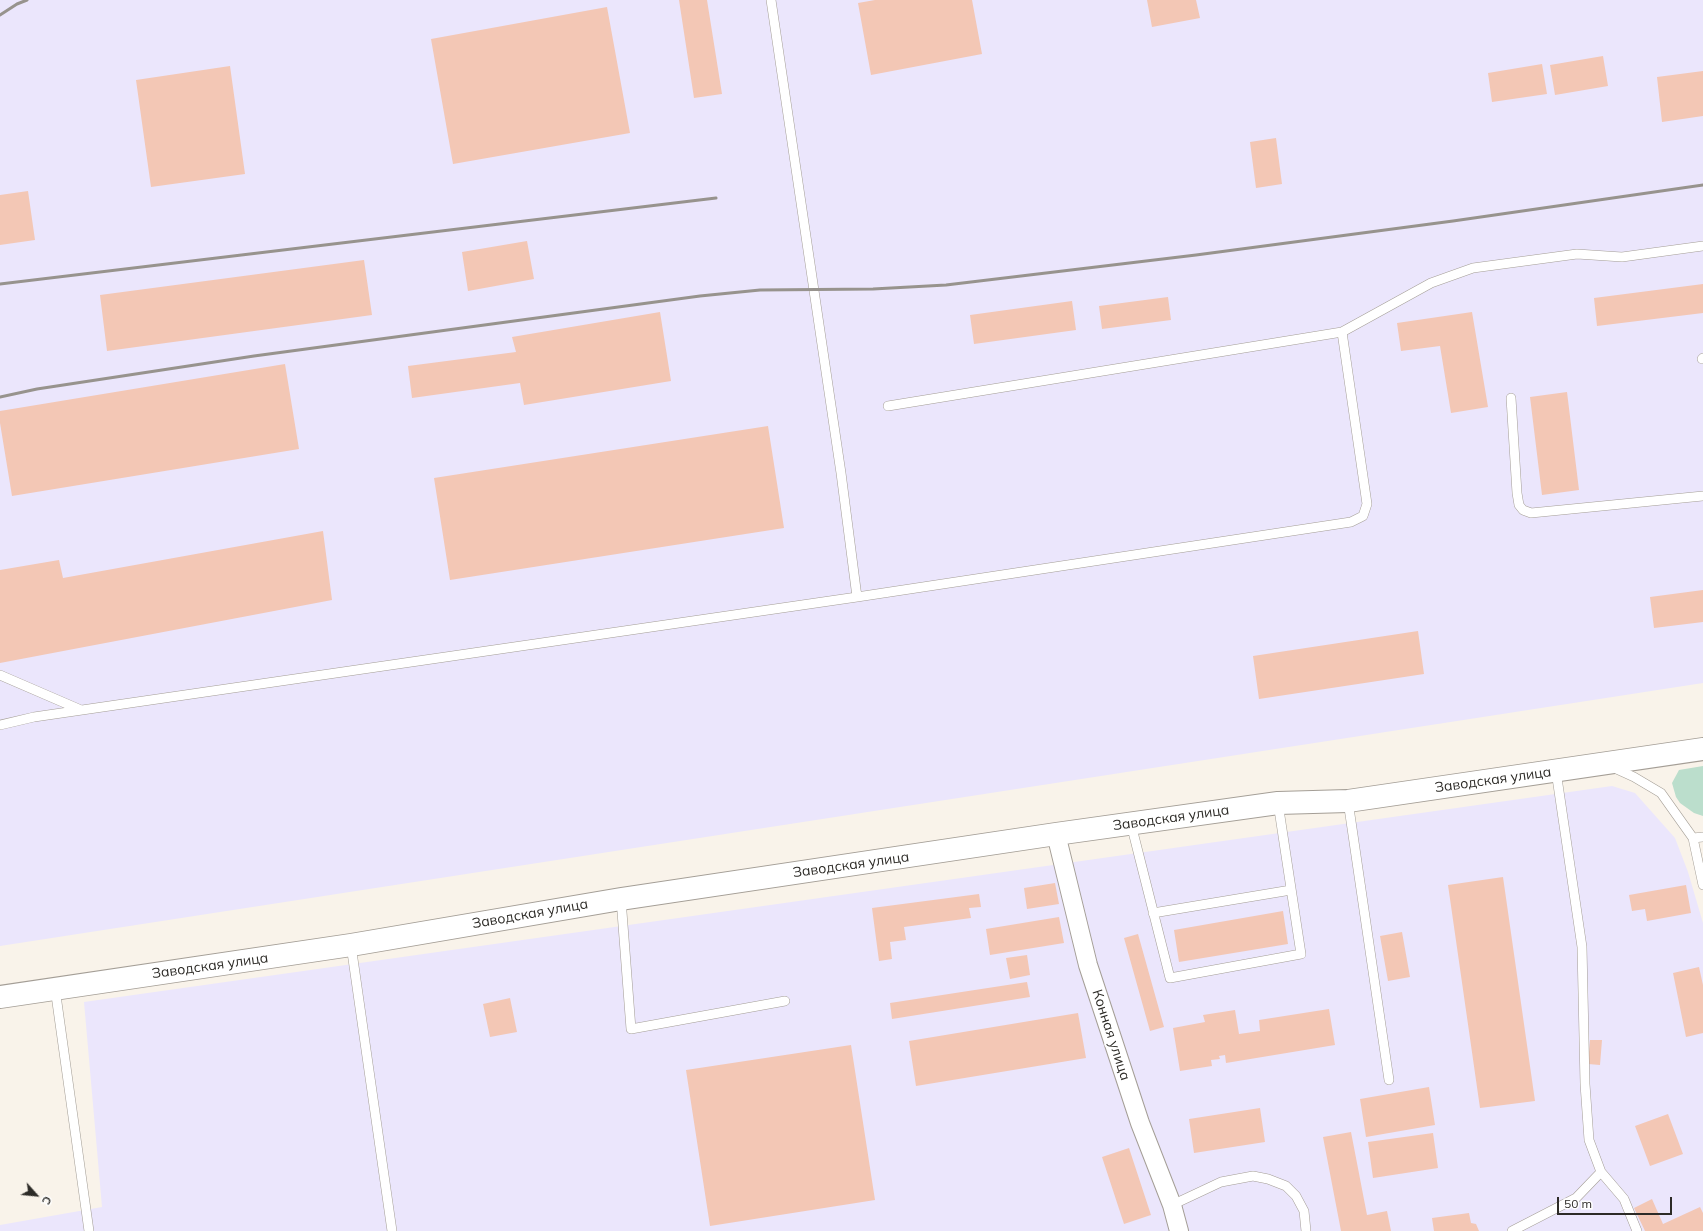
<!DOCTYPE html>
<html>
<head>
<meta charset="utf-8">
<style>
	body { margin:0 }
	#map { position:relative; width:1703px; height:1231px; overflow:hidden; background:#f9f3ea; font-family:Mulish,sans-serif }
	canvas { display:block }
	.north { position:absolute; left:16px; top:1175px; width:40px; height:40px; -webkit-text-stroke:3px #fff; paint-order:stroke; rotate:117deg; font-size:11px; font-weight:700; line-height:16px; text-align:center; color:#2d2b27 }
	.north::after { content:''; display:block; margin:auto; width:14px; height:18px; background:#2d2b27; clip-path:polygon(50% 0,100% 100%,50% 72%,0 100%) }
	.scale { position:absolute; left:1557px; top:1197px; width:115px; height:18px; box-sizing:border-box; border:2px solid #2d2b27; border-top:0; padding-left:5px; font-size:12px; line-height:14px; white-space:nowrap; color:#2d2b27; -webkit-text-stroke:3px #fff; paint-order:stroke }
</style>
</head>
<body>
<div id="map">
<canvas width="1703" height="1231"></canvas>
<div class="north">С</div>
<div class="scale">50 m</div>
</div>
<script>
const context = document.querySelector('canvas').getContext('2d');
context.lineJoin = 'round';
function paint(path, color) { context.fillStyle = color; context.fill(path, 'evenodd'); }
const poly = rows => new Path2D(rows.map(r => 'M' + r).join(''));
function stroke(path, color, width, dash) { context.strokeStyle = color; context.lineWidth = width; context.lineCap = dash ? 'butt' : 'round'; context.setLineDash(dash || []); context.stroke(path); }
function write(font, color, halo, rows, align = 'center') {
  context.font = font + ' Mulish,sans-serif'; context.lineWidth = 4; context.setLineDash([]); context.textBaseline = 'middle'; context.strokeStyle = halo; context.fillStyle = color; for (const [text, x, y, turn = 0] of rows) {
    context.save(); context.translate(x, y); context.rotate((+turn || 0) * Math.PI / 180); context.textAlign = isNaN(turn) ? turn : align; if (halo) context.strokeText(text, 0, 0); context.fillText(text, 0, 0); context.restore();
  }
}
const industrial = poly([
	[0,0,1703,0,1703,683,0,946],
	[1612,786,1635,793,1675,838,1688,872,1703,923,1703,1231,0,1231,0,1225,102,1207,84,1002]
]);
const green = poly([
	[1703,766,1703,816,1694,813,1680,803,1676,797,1672,783,1679,770]
]);
const building = poly([
	[679,0,707,0,722,94,694,98],
	[875,0,972,0,982,54,871,75,858,3],
	[1147,0,1196,0,1200,18,1152,27],
	[607,7,630,133,453,164,431,39],
	[1603,56,1608,86,1555,95,1550,65],
	[1542,64,1547,94,1492,102,1488,73],
	[230,66,245,174,151,187,136,80],
	[1703,71,1703,116,1662,122,1657,77],
	[1276,138,1282,184,1256,188,1250,142],
	[28,191,35,240,0,245,0,195],
	[527,241,534,279,468,291,462,252],
	[364,260,372,315,107,351,100,295],
	[1703,284,1703,313,1597,326,1594,298],
	[1168,297,1171,320,1102,329,1099,306],
	[1072,301,1076,330,974,344,970,315],
	[660,312,671,381,524,405,520,383,412,398,408,366,516,352,512,337],
	[1472,312,1488,407,1451,413,1440,346,1401,351,1397,323],
	[285,364,299,449,12,496,0,423,0,411],
	[1567,392,1579,490,1542,495,1530,397],
	[768,426,784,528,450,580,434,478],
	[323,531,332,600,0,663,0,570,59,560,63,578],
	[1703,590,1703,622,1654,628,1650,597],
	[1418,631,1424,674,1259,699,1253,656],
	[1503,877,1535,1101,1480,1108,1448,885],
	[1055,883,1059,904,1027,909,1024,888],
	[1686,885,1691,913,1647,921,1645,909,1632,911,1629,895],
	[979,894,981,907,969,908,971,918,904,927,906,940,890,942,892,959,879,961,872,908],
	[1283,911,1288,944,1179,962,1174,930],
	[1059,917,1064,943,990,955,986,929],
	[1402,932,1410,977,1388,981,1380,936],
	[1138,934,1164,1027,1150,1031,1124,938],
	[1027,955,1030,975,1010,979,1006,958],
	[1699,967,1703,985,1703,1033,1686,1037,1673,973],
	[1027,982,1030,997,892,1019,890,1003],
	[510,998,517,1032,490,1037,483,1004],
	[1329,1009,1335,1045,1226,1063,1225,1055,1219,1056,1220,1059,1211,1060,1212,1066,1180,1071,1173,1028,1205,1022,1203,1015,1235,1010,1239,1034,1260,1031,1259,1020],
	[1078,1013,1086,1058,916,1086,909,1041],
	[1590,1040,1602,1040,1600,1065,1588,1064],
	[851,1045,875,1200,710,1226,686,1070],
	[1429,1087,1435,1125,1366,1137,1360,1099],
	[1260,1108,1265,1142,1194,1153,1189,1119],
	[1668,1114,1683,1154,1650,1166,1635,1126],
	[1351,1132,1367,1215,1387,1211,1391,1231,1341,1231,1323,1137],
	[1433,1133,1438,1168,1373,1178,1368,1142],
	[1129,1148,1151,1215,1124,1224,1102,1157],
	[1652,1199,1663,1224,1700,1207,1703,1213,1703,1231,1645,1231,1634,1208],
	[1469,1213,1471,1223,1476,1224,1479,1231,1434,1231,1432,1218]
]);
const service = poly([
	[771,0,841,473,857,597],
	[1702,359,1703,358],
	[1511,398,1517,493,1519,505,1523,510,1531,513,1703,496],
	[888,406,1342,332,1431,283,1473,268,1577,254,1622,257,1703,246],
	[0,675,81,710],
	[0,725,34,717,857,597,1351,522,1363,516,1367,504,1342,332],
	[1612,767,1634,777,1661,793,1693,838,1703,837],
	[1348,801,1389,1080],
	[1131,824,1170,978,1301,954,1278,803],
	[1693,838,1703,885],
	[621,899,631,1029,785,1001],
	[1153,913,1291,890],
	[351,945,392,1231],
	[55,988,89,1231],
	[1601,1172,1624,1199,1637,1231],
	[1172,1205,1221,1182,1253,1176,1268,1179,1286,1186,1296,1196,1304,1211,1306,1231],
	[1512,1231,1576,1198,1601,1172,1589,1140,1585,1084,1582,947,1556,771]
]);
const minor = poly([
	[1056,834,1088,965,1140,1123,1172,1205,1179,1231]
]);
const tertiary = poly([
	[0,997,351,945,621,899,1056,834,1278,803,1348,801,1703,749]
]);
const rail = poly([
	[0,15,17,4,27,0],
	[0,284,716,198],
	[0,397,37,389,254,356,700,296,760,290,873,289,946,285,1196,255,1453,221,1703,185]
]);
const streetNames = [
	["Заводская улица",1493,780,-8],
	["Заводская улица",1171,818,-8],
	["Заводская улица",851,865,-8],
	["Заводская улица",530,914,-10],
	["Заводская улица",210,966,-8],
	["Конная улица",1111,1035,72]
];
paint(industrial, '#ebe6fc');
paint(green, '#bbdecc');
paint(building, '#f3c7b5');
stroke(service, '#a49e96', 10);
stroke(minor, '#a49e96', 20);
stroke(tertiary, '#a49e96', 24);
stroke(service, '#fff', 9);
stroke(minor, '#fff', 18);
stroke(tertiary, '#fff', 22);
stroke(rail, '#97938d', 3);
write('14px', '#2d2b27', '#fff', streetNames);
</script>
</body>
</html>
